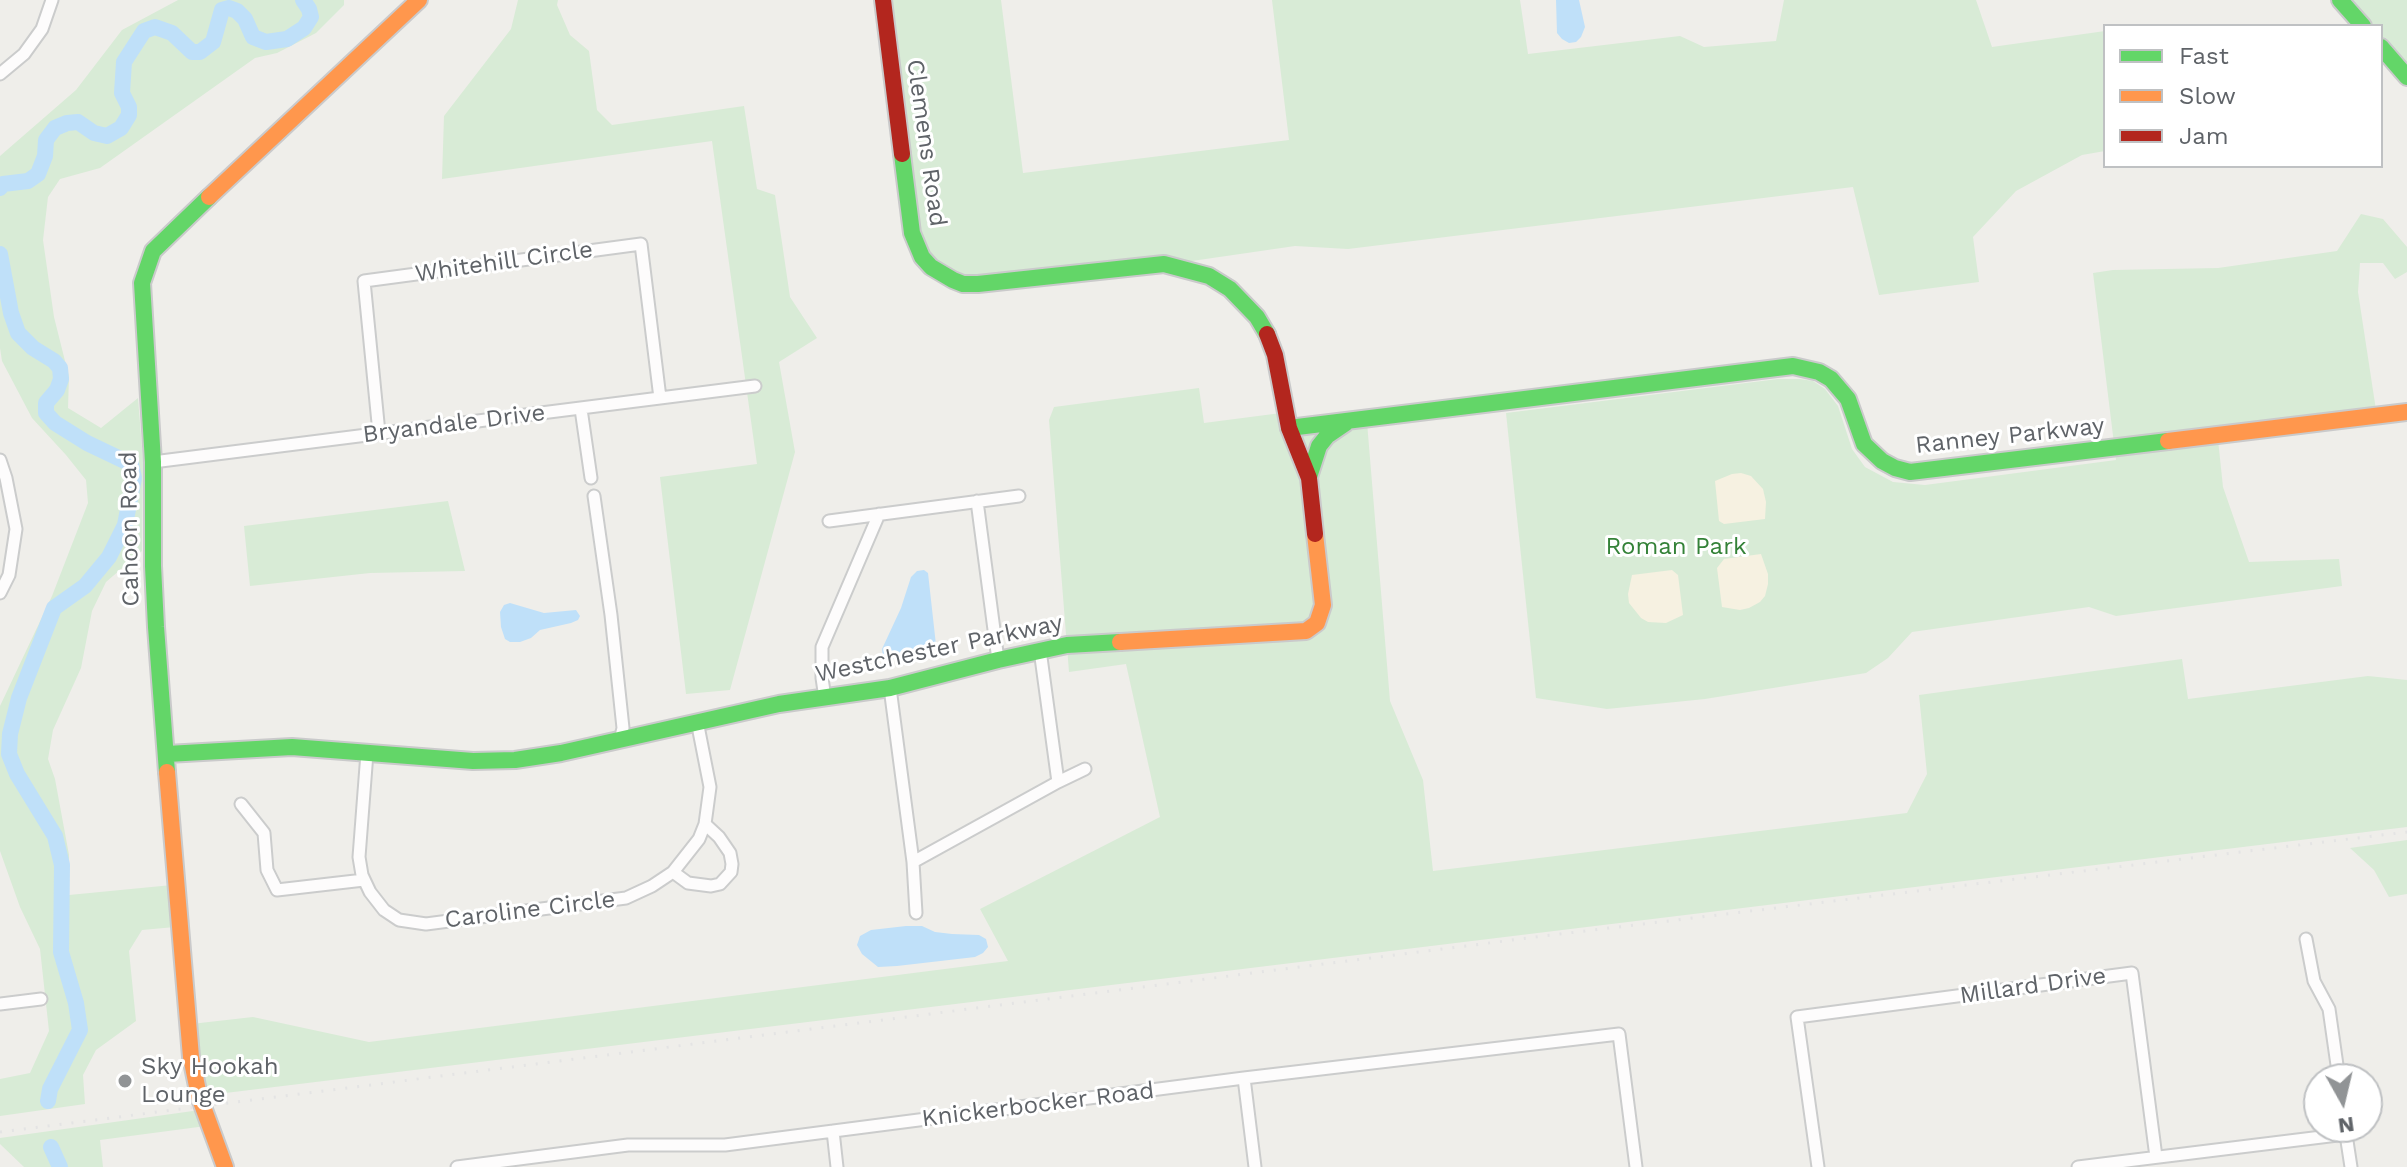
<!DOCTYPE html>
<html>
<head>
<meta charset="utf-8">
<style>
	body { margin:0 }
	#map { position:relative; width:2407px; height:1167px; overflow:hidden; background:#efeeea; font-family:"Work Sans",sans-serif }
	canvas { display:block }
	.legend { position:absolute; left:2103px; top:24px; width:280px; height:144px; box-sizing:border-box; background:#fff; border:2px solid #bfc1c3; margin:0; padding:10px 14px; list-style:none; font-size:24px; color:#5f6368 }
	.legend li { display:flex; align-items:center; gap:16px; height:40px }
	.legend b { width:40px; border:2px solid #bfc1c3 }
	.north { position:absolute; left:2303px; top:1063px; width:80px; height:80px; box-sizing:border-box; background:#fff; border:2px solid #bfc1c3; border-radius:50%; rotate:172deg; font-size:22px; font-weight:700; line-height:32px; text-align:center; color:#5f6368 }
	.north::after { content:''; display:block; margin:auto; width:28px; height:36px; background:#919496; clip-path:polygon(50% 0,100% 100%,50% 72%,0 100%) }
</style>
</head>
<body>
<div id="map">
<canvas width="2407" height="1167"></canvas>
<ul class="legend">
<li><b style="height:10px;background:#63d668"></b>Fast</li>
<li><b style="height:10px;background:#ff974d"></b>Slow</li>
<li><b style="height:10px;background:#b3261e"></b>Jam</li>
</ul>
<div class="north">N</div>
</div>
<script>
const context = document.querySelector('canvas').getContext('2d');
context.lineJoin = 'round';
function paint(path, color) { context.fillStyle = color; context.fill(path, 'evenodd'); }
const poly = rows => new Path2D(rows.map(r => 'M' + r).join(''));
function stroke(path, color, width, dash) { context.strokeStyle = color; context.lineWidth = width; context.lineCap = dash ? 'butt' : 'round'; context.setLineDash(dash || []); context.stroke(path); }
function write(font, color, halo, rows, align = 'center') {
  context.font = font + ' "Work Sans",sans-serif'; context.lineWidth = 6; context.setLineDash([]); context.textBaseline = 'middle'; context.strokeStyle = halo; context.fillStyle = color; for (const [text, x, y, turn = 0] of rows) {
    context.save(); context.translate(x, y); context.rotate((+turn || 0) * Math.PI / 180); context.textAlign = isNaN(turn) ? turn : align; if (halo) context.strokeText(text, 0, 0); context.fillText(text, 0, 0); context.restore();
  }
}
const green = poly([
	[178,0,344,0,344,5,316,33,277,53,255,58,100,168,60,179,48,197,43,240,54,317,69,377,68,408,101,428,138,398,143,460,142,551,106,582,92,611,81,668,53,730,48,759,55,779,69,855,69,895,172,885,175,927,142,930,129,951,136,1021,96,1050,83,1075,85,1104,0,1116,0,1079,30,1073,49,1031,40,949,20,907,0,851,0,706,52,596,88,503,86,480,66,455,32,418,2,361,0,348,0,156,76,90,122,30],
	[518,0,558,0,557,5,570,35,589,51,597,110,612,125,744,106,757,189,775,195,790,297,817,338,779,362,795,452,730,690,686,694,660,477,757,464,712,141,442,179,444,116,511,29],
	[888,0,1001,0,1023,173,1289,140,1272,0,1520,0,1528,54,1680,36,1704,47,1776,41,1784,0,1976,0,1992,47,2105,31,2105,151,2082,155,2016,191,1973,237,1979,282,1879,295,1853,187,1348,249,1295,246,1185,262,996,277,970,276,936,265,924,250,917,231],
	[2347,0,2407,0,2407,71,2381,40,2381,26,2369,26],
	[2361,214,2383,219,2407,247,2407,272,2395,279,2383,263,2360,263,2358,292,2376,410,2217,430,2223,487,2249,562,2339,559,2342,586,2116,616,2089,607,1912,632,1888,658,1866,673,1705,699,1607,709,1536,698,1506,413,1778,379,1800,379,1813,381,1825,389,1838,406,1852,449,1865,467,1893,482,1925,485,2116,460,2093,273,2113,270,2218,268,2337,251],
	[1199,388,1204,423,1281,413,1285,433,1367,422,1390,701,1423,780,1433,871,1907,813,1927,774,1919,695,2182,659,2188,699,2368,676,2407,680,2407,827,209,1095,197,1067,191,1024,253,1017,369,1042,1008,961,980,909,1160,817,1126,664,1069,672,1049,420,1054,407],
	[448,501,465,571,370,573,250,586,244,526],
	[2407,840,2407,894,2389,897,2374,870,2350,848],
	[200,1110,206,1126,100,1140,103,1167,24,1167,0,1144,0,1138]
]);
const sand = poly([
	[1741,473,1751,476,1763,489,1766,502,1765,519,1724,524,1719,521,1715,481,1732,474],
	[1761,554,1768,574,1768,584,1765,596,1760,602,1749,608,1740,610,1722,607,1717,568,1724,559],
	[1672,570,1678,575,1683,615,1666,623,1648,622,1641,618,1629,603,1628,594,1632,575]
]);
const water = poly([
	[1556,0,1579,0,1585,27,1581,37,1576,42,1569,43,1562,39,1557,33],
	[924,570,928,573,936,645,932,650,917,655,892,659,883,656,882,649,901,608,911,577,917,571],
	[510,603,544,613,576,610,580,616,578,620,571,623,540,630,531,638,520,642,510,642,505,639,501,627,500,612,504,605],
	[906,926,922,926,935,932,952,934,979,935,986,939,988,947,983,953,975,957,897,966,878,967,862,954,857,945,860,936,871,930]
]);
const river = poly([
	[0,188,3,184,28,181,38,174,45,156,46,140,55,128,67,123,78,122,94,133,107,136,121,128,129,115,129,107,122,93,124,62,144,31,155,27,172,33,192,52,200,52,213,42,222,10,229,8,237,11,245,19,253,37,266,42,287,39,304,28,311,17,309,9,303,0],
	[0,254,11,313,18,333,33,348,54,361,60,368,61,379,57,390,46,403,46,413,55,423,87,443,131,464,134,478,125,525,109,557,85,586,54,608,19,698,10,734,9,754,17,774,55,836,62,865,61,952,76,1003,80,1030,50,1089,48,1101],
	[51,1147,60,1167]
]);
const street = poly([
	[0,74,24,54,42,29,52,0],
	[581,409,591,478],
	[379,433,364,281,641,244,660,398],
	[0,460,6,478,16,529,9,575,0,593],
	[153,462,755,386],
	[594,496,611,615,623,728,620,740],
	[977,501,998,660],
	[829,521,1019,496],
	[890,688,913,862],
	[825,698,822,678,822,647,879,514],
	[367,753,359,857,362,875,370,892,384,910,399,920,426,924,626,898,652,886,673,872,699,839,705,824,710,787,697,721],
	[1058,782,1085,769],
	[241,804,264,833,267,870,277,890,364,880],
	[673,872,688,883,711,886,720,884,731,872,732,864,730,853,719,837,705,824],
	[916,913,913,862,1058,782,1040,650],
	[2306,939,2314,981,2329,1009,2339,1079],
	[0,1004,41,999],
	[1244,1078,1255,1167],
	[2345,1128,2351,1167],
	[833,1131,837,1167],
	[457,1167,628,1145,725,1145,1244,1078,1619,1034,1636,1167],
	[1818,1167,1797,1017,2132,973,2156,1157],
	[2078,1167,2346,1134]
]);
const fast = poly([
	[2340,0,2363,26],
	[2381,47,2407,77],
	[902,154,912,233,922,257,931,267,953,280,963,284,978,284,1164,264,1209,276,1230,289,1257,317,1267,334],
	[1289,428,1793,366,1819,372,1831,379,1848,399,1864,444,1882,461,1895,468,1910,472,2168,441],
	[1309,477,1319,446,1327,436,1346,423],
	[167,754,292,747,473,761,515,760,561,753,779,704,890,688,998,660,1067,645,1120,642],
	[167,772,156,627,153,566,153,462,142,283,153,251,209,197]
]);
const slow = poly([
	[209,197,419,0],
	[2168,441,2407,412],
	[1120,642,1306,631,1317,623,1323,605,1315,534],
	[167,772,191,1057,199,1096,225,1167]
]);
const jam = poly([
	[883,0,902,154],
	[1267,334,1275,355,1289,428,1309,478,1315,534]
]);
const rail = poly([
	[0,1132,1560,934,2407,832]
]);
const markers = [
	[125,1081,8,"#919496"]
];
const streetNames = [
	["Clemens Road",926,143,82],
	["Whitehill Circle",504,262,-8],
	["Bryandale Drive",454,424,-7],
	["Ranney Parkway",2010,436,-6],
	["Cahoon Road",130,529,-91],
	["Westchester Parkway",939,649,-12],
	["Caroline Circle",530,910,-7],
	["Millard Drive",2033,986,-8],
	["Knickerbocker Road",1038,1105,-7]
];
const parkNames = [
	["Roman Park",1676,547]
];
const poiNames = [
	["Sky Hookah",141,1067],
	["Lounge",141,1095]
];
paint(green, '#d8ebd6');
paint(sand, '#f6f1e1');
paint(water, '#bfe0f9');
stroke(river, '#bfe0f9', 16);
stroke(street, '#cbcccc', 15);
stroke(fast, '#cacacb', 20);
stroke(slow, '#cacacb', 20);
stroke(jam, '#cacacb', 20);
stroke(street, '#fdfcfc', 11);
stroke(fast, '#63d668', 16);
stroke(slow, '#ff974d', 16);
stroke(jam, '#b3261e', 16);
stroke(rail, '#e4e4e4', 3, [2, 10]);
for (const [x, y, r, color] of markers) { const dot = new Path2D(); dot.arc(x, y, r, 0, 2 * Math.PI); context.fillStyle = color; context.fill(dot); stroke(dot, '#fff', 3); }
write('24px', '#5f6368', '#fff', streetNames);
write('24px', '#348238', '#fff', parkNames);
write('24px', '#5f6368', '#fff', poiNames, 'left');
</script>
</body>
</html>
